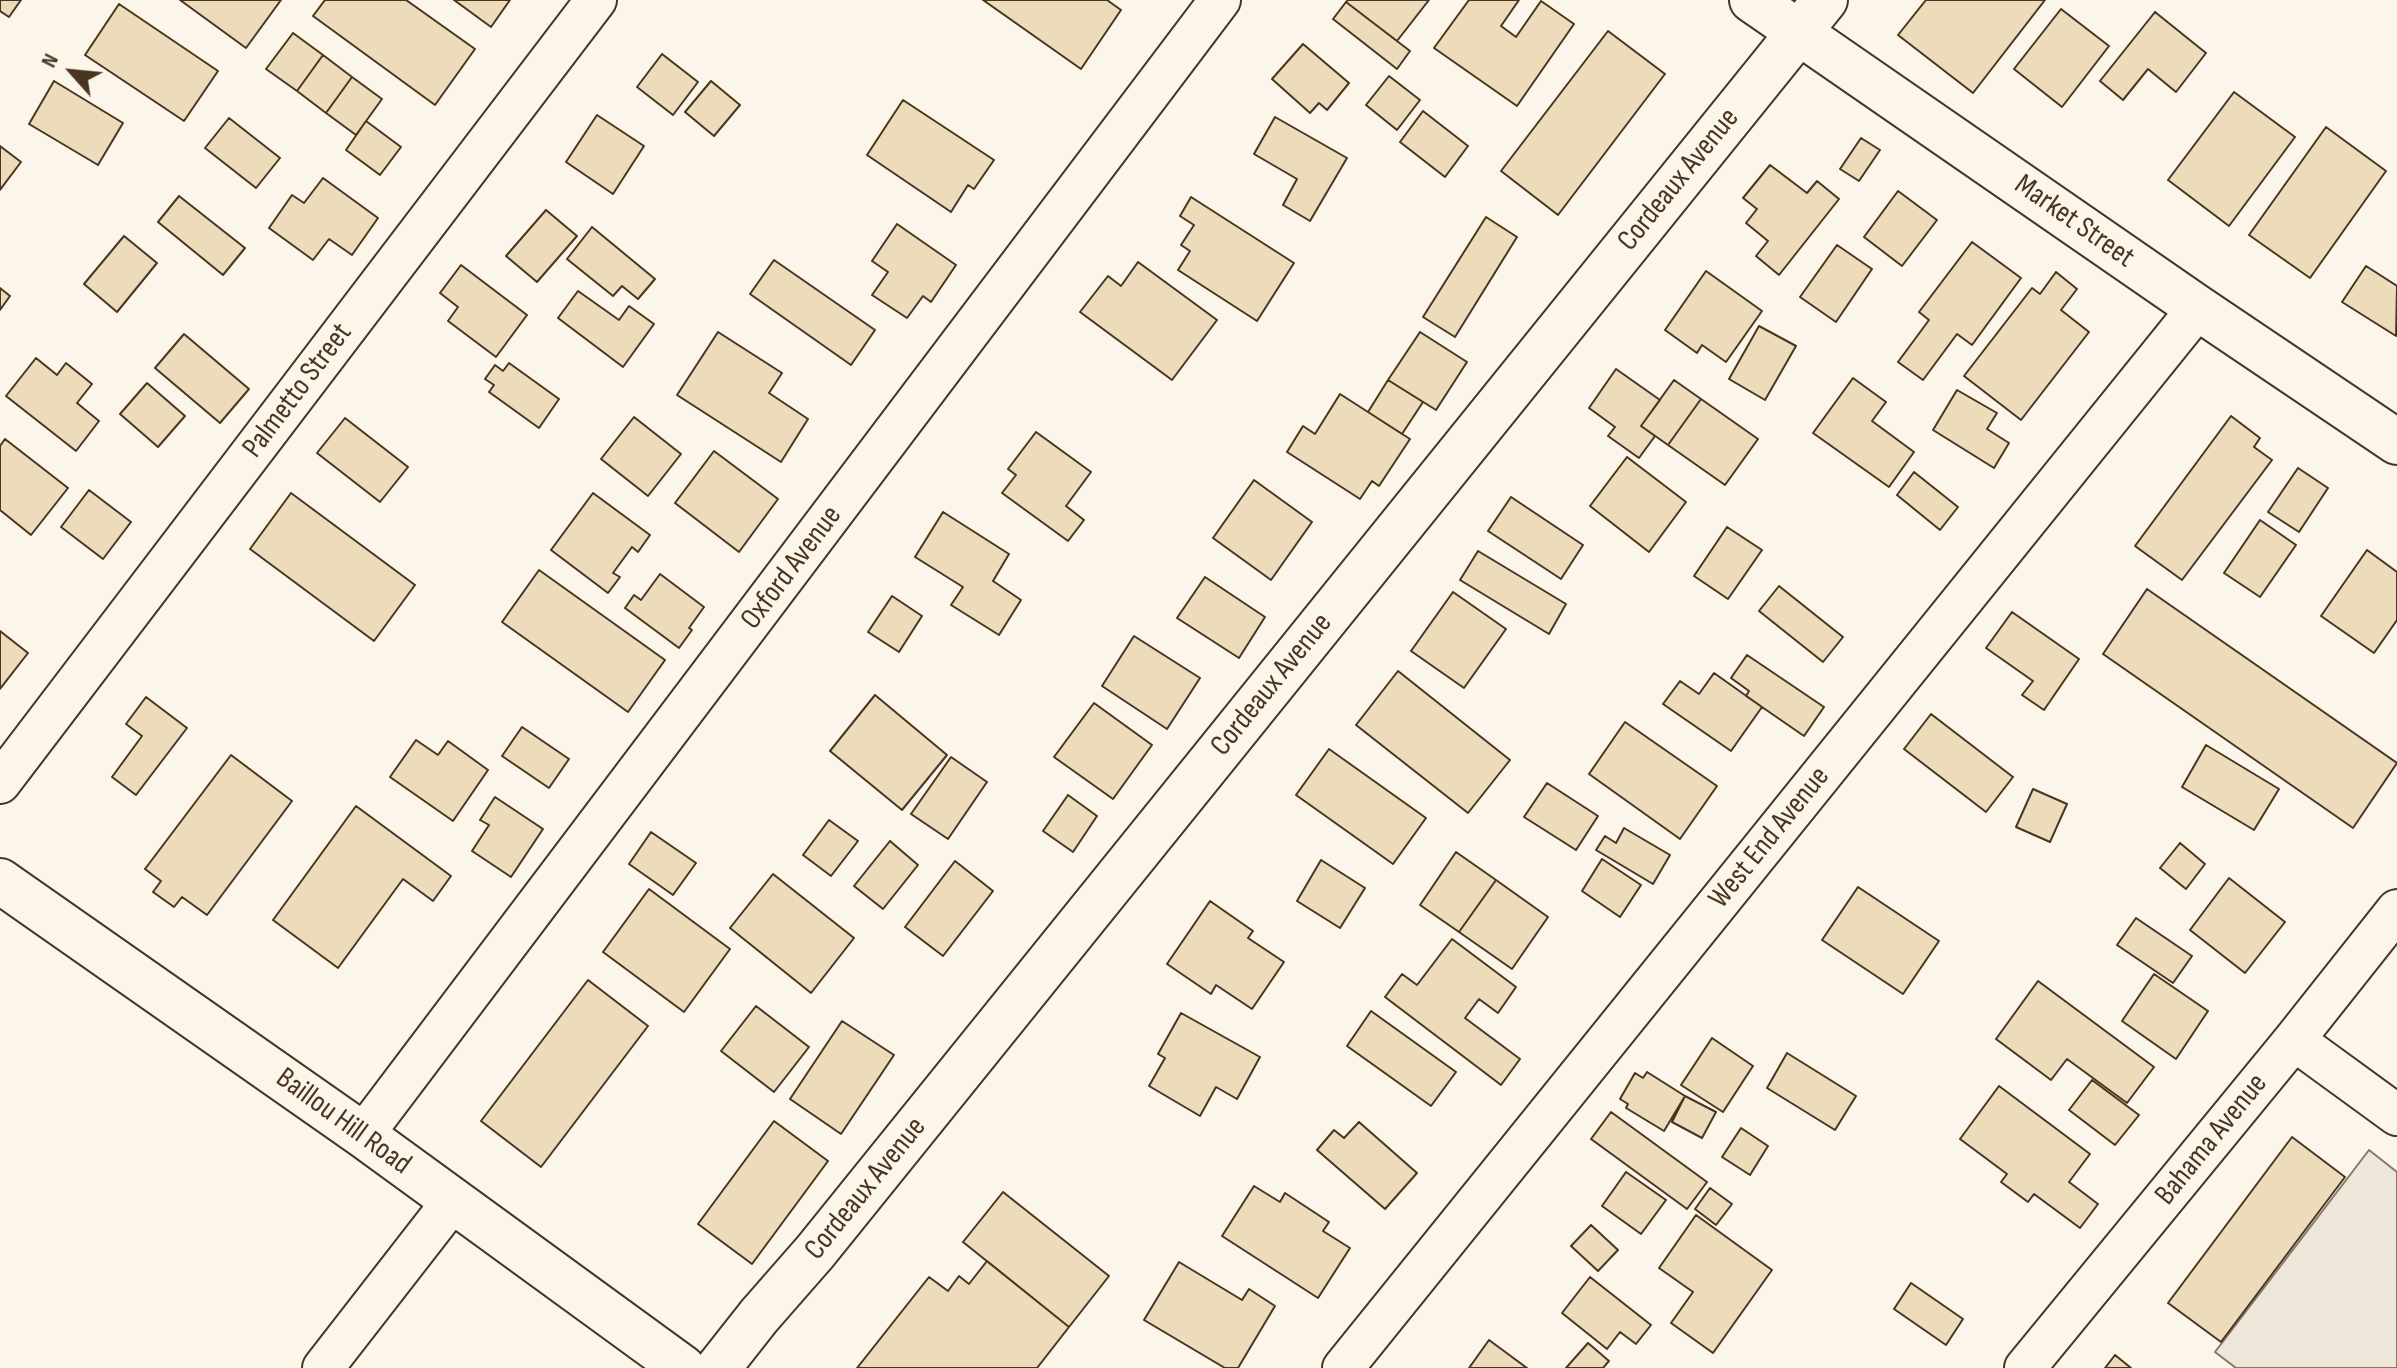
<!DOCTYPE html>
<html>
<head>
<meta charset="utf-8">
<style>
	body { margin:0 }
	#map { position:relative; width:2397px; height:1368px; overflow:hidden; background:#fbf6e9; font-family:"Sofia Sans Condensed",sans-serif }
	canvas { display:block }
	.north { position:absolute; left:32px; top:32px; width:80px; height:80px; -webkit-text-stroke:6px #fbf6e9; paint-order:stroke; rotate:297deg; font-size:22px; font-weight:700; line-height:32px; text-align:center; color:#4a3520 }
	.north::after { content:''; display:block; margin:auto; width:28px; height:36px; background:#4a3520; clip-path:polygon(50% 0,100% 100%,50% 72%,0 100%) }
</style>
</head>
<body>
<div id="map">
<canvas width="2397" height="1368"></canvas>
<div class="north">N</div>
</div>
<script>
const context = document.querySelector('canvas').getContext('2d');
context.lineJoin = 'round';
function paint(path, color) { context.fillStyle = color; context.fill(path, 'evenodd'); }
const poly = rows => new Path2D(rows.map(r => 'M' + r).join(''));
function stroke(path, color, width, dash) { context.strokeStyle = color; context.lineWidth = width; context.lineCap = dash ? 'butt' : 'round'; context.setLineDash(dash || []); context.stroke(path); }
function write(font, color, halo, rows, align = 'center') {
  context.font = font + ' "Sofia Sans Condensed",sans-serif'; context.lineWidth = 6; context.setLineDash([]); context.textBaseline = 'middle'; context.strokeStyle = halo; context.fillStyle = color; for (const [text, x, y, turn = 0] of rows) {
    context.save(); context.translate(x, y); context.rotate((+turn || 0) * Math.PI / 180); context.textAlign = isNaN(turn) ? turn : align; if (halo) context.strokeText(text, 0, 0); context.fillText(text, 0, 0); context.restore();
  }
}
const green = poly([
	[2369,1150,2397,1172,2397,1368,2236,1368,2215,1352,2369,1150]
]);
const building = poly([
	[0,0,21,0,9,17,0,11,0,0],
	[180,0,281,0,246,48,180,0],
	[325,0,406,0,475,49,435,105,313,16,325,0],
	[454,0,510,0,491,27,454,0],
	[983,0,1107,0,1121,10,1081,69,983,0],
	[1348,0,1429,0,1397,41,1346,2,1348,0],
	[1469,0,1519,0,1501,26,1516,37,1541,1,1574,24,1517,106,1434,48,1469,0],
	[1926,0,2045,0,1973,93,1898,35,1926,0],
	[1346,2,1410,51,1397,69,1333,19,1346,2],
	[119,4,218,71,184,121,85,55,119,4],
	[2061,9,2109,46,2062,107,2014,69,2061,9],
	[2155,12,2206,53,2176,92,2148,69,2123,100,2100,81,2155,12],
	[1608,31,1665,74,1558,215,1501,171,1608,31],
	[293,33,323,55,297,91,266,69,293,33],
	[1303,44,1349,83,1327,110,1319,103,1310,113,1272,79,1303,44],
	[662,54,698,82,673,115,637,87,662,54],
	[323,55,352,77,326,113,297,91,323,55],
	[1389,76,1420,100,1397,130,1366,105,1389,76],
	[352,77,382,99,356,135,326,113,352,77],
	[54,81,123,123,98,165,29,124,54,81],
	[711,81,740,105,714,136,685,112,711,81],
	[2234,92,2295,137,2229,226,2168,180,2234,92],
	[903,100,994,160,974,189,968,185,951,212,867,155,903,100],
	[1423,111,1468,146,1445,177,1400,142,1423,111],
	[597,115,644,146,613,194,566,162,597,115],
	[1275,117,1347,158,1310,221,1283,205,1297,179,1254,154,1275,117],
	[229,118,280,158,256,188,205,148,229,118],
	[366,121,401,147,380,175,346,150,366,121],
	[2326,127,2386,171,2310,278,2249,235,2326,127],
	[1861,138,1880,150,1859,181,1840,169,1861,138],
	[0,146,21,162,0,190,0,146],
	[1770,165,1807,193,1817,181,1839,199,1779,275,1756,256,1768,241,1746,223,1757,209,1743,198,1770,165],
	[323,178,378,218,352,255,329,239,313,260,269,228,292,195,304,203,323,178],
	[1898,191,1937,220,1902,266,1864,237,1898,191],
	[179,196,245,248,223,275,158,222,179,196],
	[1191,197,1294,263,1257,321,1178,270,1190,251,1181,245,1194,225,1180,216,1191,197],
	[546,210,577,236,537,282,506,256,546,210],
	[1486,217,1517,237,1455,337,1423,317,1486,217],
	[897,224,956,265,931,302,923,296,907,318,872,295,888,272,872,261,897,224],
	[592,227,655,279,638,299,622,286,613,296,567,259,592,227],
	[124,236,157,263,117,312,84,284,124,236],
	[1972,242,2021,278,1972,345,1957,334,1923,380,1898,362,1929,320,1919,312,1972,242],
	[1837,245,1872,269,1836,322,1800,297,1837,245],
	[774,260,875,330,851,365,750,294,774,260],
	[1138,262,1217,320,1172,380,1080,312,1108,276,1121,286,1138,262],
	[461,265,527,315,496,357,448,321,458,307,440,293,461,265],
	[2366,266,2397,286,2396,336,2342,302,2366,266],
	[1706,271,1762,311,1726,362,1702,345,1697,353,1665,330,1706,271],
	[2056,272,2077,289,2061,310,2089,332,2021,420,1964,376,2032,288,2040,294,2056,272],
	[0,288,10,296,0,310,0,288],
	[578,291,619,320,629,306,654,324,623,367,558,318,578,291],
	[1759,326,1796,346,1765,400,1729,379,1759,326],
	[718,332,782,373,769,393,808,419,781,462,677,395,718,332],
	[1420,332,1467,362,1436,410,1388,380,1420,332],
	[184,334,249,389,220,423,155,368,184,334],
	[36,358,57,375,66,363,92,384,77,403,99,421,76,451,6,396,36,358],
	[509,363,559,399,539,428,489,392,494,385,485,379,495,365,503,371,509,363],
	[1616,369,1660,400,1641,426,1655,436,1639,458,1608,436,1615,427,1589,408,1616,369],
	[1853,378,1886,402,1872,421,1914,452,1889,487,1813,433,1853,378],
	[1388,380,1423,402,1402,434,1368,412,1388,380],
	[1674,380,1701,399,1668,445,1641,426,1674,380],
	[147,383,185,416,158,447,120,414,147,383],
	[1957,390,1997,413,1987,429,2009,443,1994,468,1933,430,1957,390],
	[1340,394,1410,439,1379,486,1372,481,1360,499,1287,452,1303,426,1315,434,1340,394],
	[1701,399,1758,439,1725,485,1668,445,1701,399],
	[2231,416,2260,438,2254,447,2272,460,2182,580,2135,546,2231,416],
	[634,417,681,454,648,496,601,459,634,417],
	[345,418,408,467,380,502,317,453,345,418],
	[1036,432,1091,472,1066,506,1084,520,1068,541,1002,493,1016,475,1008,469,1036,432],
	[5,439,68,488,31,535,0,510,0,446,5,439],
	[714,451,778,499,739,552,675,503,714,451],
	[1627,457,1686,502,1649,552,1590,506,1627,457],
	[2298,468,2328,488,2299,532,2268,512,2298,468],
	[1914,472,1958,507,1940,530,1897,495,1914,472],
	[1254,480,1312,522,1271,580,1213,538,1254,480],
	[89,490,131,522,103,559,61,527,89,490],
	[291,493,415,585,374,641,250,549,291,493],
	[593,493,650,535,638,552,632,547,613,573,620,577,608,593,551,550,593,493],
	[1511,497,1583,545,1561,579,1488,531,1511,497],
	[943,512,1009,554,993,581,1021,600,999,635,951,605,963,587,915,557,943,512],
	[2260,520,2296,545,2260,597,2224,573,2260,520],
	[1727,527,1762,550,1728,599,1694,576,1727,527],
	[2367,550,2397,572,2397,620,2374,653,2321,616,2367,550],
	[1478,551,1566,604,1549,634,1460,580,1478,551],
	[539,570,665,660,628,712,502,622,539,570],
	[660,574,704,607,689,628,692,630,679,648,625,608,634,595,641,600,660,574],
	[1205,577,1265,617,1239,658,1177,618,1205,577],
	[1779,586,1843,637,1823,662,1759,611,1779,586],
	[2147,589,2397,763,2353,828,2103,654,2147,589],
	[1453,592,1506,629,1464,688,1411,651,1453,592],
	[892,596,922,616,899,652,868,632,892,596],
	[2012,612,2079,659,2044,710,2022,695,2033,681,1986,648,2012,612],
	[0,631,28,653,0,689,0,631],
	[1134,636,1200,678,1167,729,1102,686,1134,636],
	[1747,655,1824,707,1804,736,1746,696,1749,691,1731,678,1747,655],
	[1398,671,1510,760,1468,813,1356,725,1398,671],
	[1714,673,1762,707,1731,751,1663,704,1680,681,1699,694,1714,673],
	[875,695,947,755,902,810,830,751,875,695],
	[146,697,187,728,136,795,112,777,142,736,126,724,146,697],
	[1094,703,1152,745,1113,799,1054,757,1094,703],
	[1931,714,2013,777,1986,812,1904,749,1931,714],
	[1625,722,1717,786,1680,839,1589,774,1625,722],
	[522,727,569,759,549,788,502,756,522,727],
	[416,740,438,755,448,741,488,770,453,821,390,777,416,740],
	[2206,745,2279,789,2254,830,2182,787,2206,745],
	[1329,749,1426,818,1393,864,1296,795,1329,749],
	[231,755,292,801,207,915,182,897,174,907,153,892,161,881,145,869,231,755],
	[951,757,987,782,948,839,911,814,951,757],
	[1547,783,1598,816,1576,850,1524,817,1547,783],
	[2033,789,2067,804,2050,842,2016,827,2033,789],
	[1068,795,1097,816,1073,852,1043,831,1068,795],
	[495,797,543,829,511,877,472,851,489,825,480,820,495,797],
	[356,806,451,876,433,901,403,879,338,968,273,920,356,806],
	[829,820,858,841,831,876,803,855,829,820],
	[1624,828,1670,855,1653,884,1596,850,1605,836,1616,843,1624,828],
	[651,832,696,863,673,895,629,864,651,832],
	[890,841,918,865,883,909,854,886,890,841],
	[2180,843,2205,864,2186,889,2160,868,2180,843],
	[1456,852,1496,880,1459,932,1420,905,1456,852],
	[1602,859,1641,885,1620,917,1582,891,1602,859],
	[1321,860,1365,888,1340,928,1297,901,1321,860],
	[955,861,993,891,943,956,905,927,955,861],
	[773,874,854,938,811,993,730,928,773,874],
	[2229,878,2285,922,2245,973,2190,930,2229,878],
	[1496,880,1548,917,1512,969,1459,932,1496,880],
	[1858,887,1939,941,1903,994,1822,940,1858,887],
	[649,889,730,949,684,1012,603,952,649,889],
	[1210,901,1253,931,1248,938,1284,962,1252,1009,1216,985,1211,994,1167,964,1210,901],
	[2136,918,2192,956,2173,983,2117,945,2136,918],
	[1452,939,1516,987,1498,1013,1479,999,1465,1018,1520,1059,1501,1085,1385,997,1402,974,1417,985,1452,939],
	[2154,974,2208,1011,2176,1059,2122,1021,2154,974],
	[588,980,648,1026,541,1167,481,1121,588,980],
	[2038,981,2154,1067,2127,1103,2067,1059,2051,1080,1996,1039,2038,981],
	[756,1006,809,1047,774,1092,721,1051,756,1006],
	[1371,1011,1456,1072,1431,1106,1347,1046,1371,1011],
	[1181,1013,1260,1057,1237,1099,1216,1087,1200,1116,1149,1086,1165,1058,1158,1054,1181,1013],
	[842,1021,894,1055,841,1134,790,1099,842,1021],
	[1712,1038,1753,1066,1723,1112,1681,1085,1712,1038],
	[1787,1053,1856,1096,1835,1130,1767,1088,1787,1053],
	[1647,1072,1685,1096,1664,1131,1626,1108,1628,1104,1620,1099,1635,1073,1643,1078,1647,1072],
	[2092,1080,2139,1115,2115,1145,2069,1110,2092,1080],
	[1999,1086,2090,1154,2069,1182,2098,1204,2080,1228,2034,1194,2028,1202,2001,1182,2007,1174,1960,1139,1999,1086],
	[1685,1096,1716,1112,1702,1138,1672,1122,1685,1096],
	[1611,1112,1707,1182,1687,1209,1591,1139,1611,1112],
	[774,1121,828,1161,752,1264,698,1224,774,1121],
	[1359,1122,1417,1173,1385,1209,1317,1150,1334,1130,1344,1138,1359,1122],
	[1741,1128,1768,1146,1750,1175,1722,1157,1741,1128],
	[2292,1137,2345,1177,2221,1342,2168,1303,2292,1137],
	[1626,1172,1666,1200,1641,1234,1602,1206,1626,1172],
	[1254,1186,1280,1202,1285,1193,1329,1222,1323,1231,1350,1248,1318,1298,1222,1236,1254,1186],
	[1710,1188,1732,1204,1716,1225,1695,1209,1710,1188],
	[1003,1192,1109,1276,1069,1327,963,1242,1003,1192],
	[1696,1215,1772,1270,1713,1353,1671,1323,1693,1292,1659,1268,1696,1215],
	[1591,1225,1618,1250,1598,1271,1571,1246,1591,1225],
	[987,1261,1069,1327,1037,1368,857,1368,929,1277,948,1291,959,1276,969,1284,987,1261],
	[1179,1262,1242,1300,1249,1289,1275,1306,1238,1368,1225,1368,1144,1320,1179,1262],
	[1590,1277,1651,1325,1636,1344,1620,1332,1607,1349,1562,1313,1590,1277],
	[1911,1283,1963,1319,1946,1345,1894,1309,1911,1283],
	[1489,1340,1527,1368,1469,1368,1489,1340],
	[1588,1343,1609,1361,1603,1368,1566,1368,1588,1343],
	[2115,1355,2131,1368,2105,1368,2115,1355]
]);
const minor = poly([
	[0,783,596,0],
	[2294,1040,2397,1115],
	[363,1135,1220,0],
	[323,1368,452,1202],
	[1343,1368,2198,308],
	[2025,1368,2294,1040,2397,910]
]);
const tertiary = poly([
	[718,1368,759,1316,815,1252,1825,0]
]);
const primary = poly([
	[1752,0,2198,308,2397,442],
	[0,881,363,1135,683,1368]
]);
const streetNames = [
	["Cordeaux Avenue",1679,180,-51],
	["Market Street",2074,222,35],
	["Palmetto Street",298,391,-53],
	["Oxford Avenue",792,568,-53],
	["Cordeaux Avenue",1272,685,-51],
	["West End Avenue",1770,838,-51],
	["Baillou Hill Road",343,1122,36],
	["Bahama Avenue",2212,1140,-51],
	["Cordeaux Avenue",866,1189,-51]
];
paint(green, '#ede6d9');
stroke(green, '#887966', 2);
paint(building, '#ecdcbc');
stroke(building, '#4a3520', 2);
stroke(minor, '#4a3520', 44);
stroke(tertiary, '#4a3520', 48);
stroke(primary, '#4a3520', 48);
stroke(minor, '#fbf6e9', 40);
stroke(tertiary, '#fbf6e9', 44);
stroke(primary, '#fbf6e9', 44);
write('30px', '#4a3520', '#fbf6e9', streetNames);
</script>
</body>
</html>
